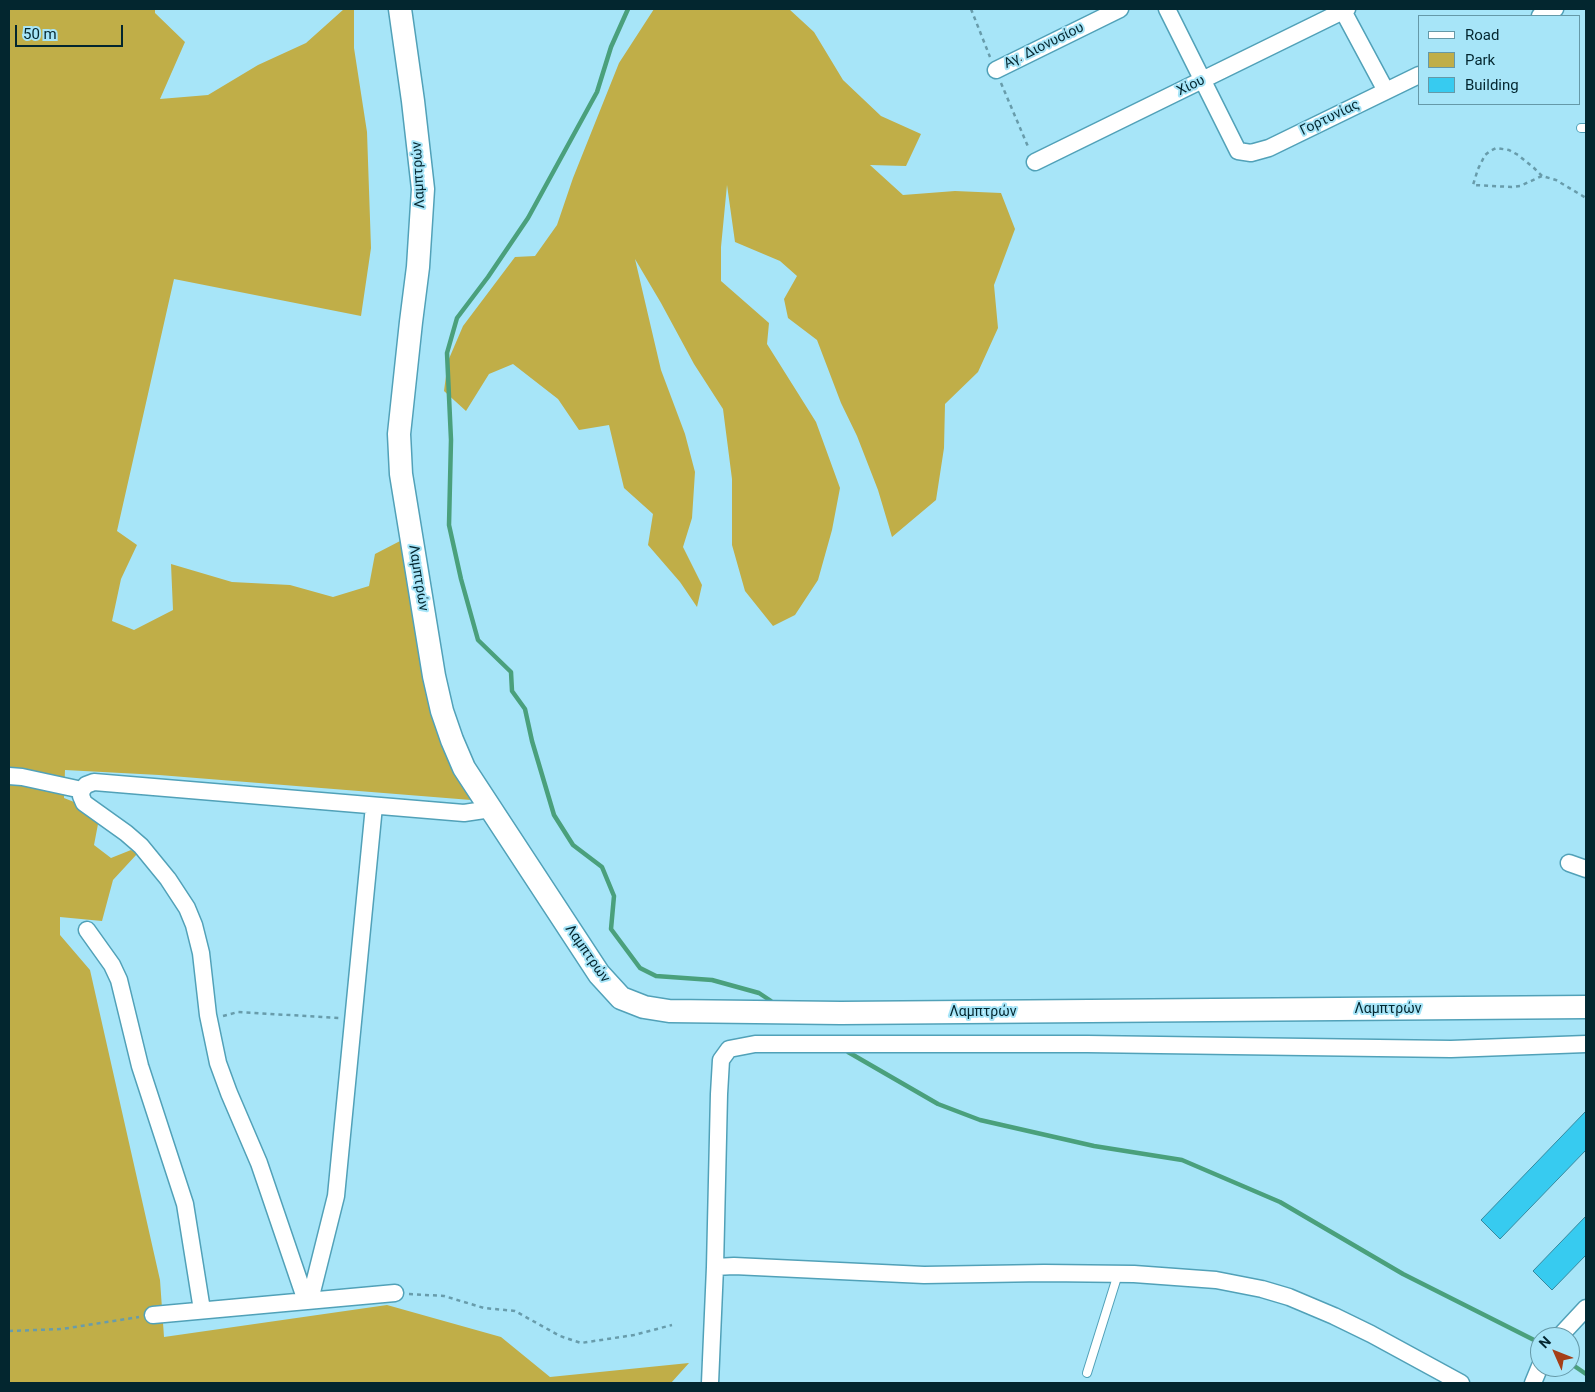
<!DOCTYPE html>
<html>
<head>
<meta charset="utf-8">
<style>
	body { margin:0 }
	#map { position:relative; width:1595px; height:1392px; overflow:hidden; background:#a7e5f8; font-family:Roboto,sans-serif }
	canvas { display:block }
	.frame { position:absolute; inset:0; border:10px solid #03262f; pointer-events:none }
	.legend { position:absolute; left:1418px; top:15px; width:162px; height:90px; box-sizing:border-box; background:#a7e5f8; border:1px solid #6599a8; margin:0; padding:6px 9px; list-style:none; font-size:15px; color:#03262f }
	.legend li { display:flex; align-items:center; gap:10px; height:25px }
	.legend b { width:25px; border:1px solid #6599a8 }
	.north { position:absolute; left:1530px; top:1327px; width:50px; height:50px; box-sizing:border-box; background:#a7e5f8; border:1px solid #6599a8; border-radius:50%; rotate:314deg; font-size:14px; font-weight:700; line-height:20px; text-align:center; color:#03262f }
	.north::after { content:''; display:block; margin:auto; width:18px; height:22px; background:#a53f18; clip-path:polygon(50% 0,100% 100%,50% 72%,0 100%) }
	.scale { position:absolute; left:15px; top:25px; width:108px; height:22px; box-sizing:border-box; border:2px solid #03262f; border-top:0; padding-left:6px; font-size:15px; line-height:18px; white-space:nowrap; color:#03262f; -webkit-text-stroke:4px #a7e5f8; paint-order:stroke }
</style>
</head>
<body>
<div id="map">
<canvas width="1595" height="1392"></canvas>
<div class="frame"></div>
<ul class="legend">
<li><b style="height:6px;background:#fff"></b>Road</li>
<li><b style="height:14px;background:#c0ae48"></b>Park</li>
<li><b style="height:14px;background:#37cbf0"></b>Building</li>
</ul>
<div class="north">N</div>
<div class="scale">50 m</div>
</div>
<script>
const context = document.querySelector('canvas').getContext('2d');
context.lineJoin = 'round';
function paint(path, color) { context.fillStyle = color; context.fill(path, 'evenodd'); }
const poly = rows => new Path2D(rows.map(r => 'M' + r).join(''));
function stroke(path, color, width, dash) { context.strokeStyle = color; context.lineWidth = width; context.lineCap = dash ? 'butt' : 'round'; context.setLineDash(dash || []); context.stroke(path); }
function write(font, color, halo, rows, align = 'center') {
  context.font = font + ' Roboto,sans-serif'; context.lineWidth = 4; context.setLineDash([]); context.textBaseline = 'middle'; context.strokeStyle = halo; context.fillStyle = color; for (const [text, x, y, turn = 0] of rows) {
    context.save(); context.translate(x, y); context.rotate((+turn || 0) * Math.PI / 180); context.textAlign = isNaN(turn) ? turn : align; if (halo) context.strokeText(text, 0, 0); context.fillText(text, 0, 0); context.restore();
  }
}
const green = poly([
	[9,9,155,9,155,13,185,42,160,99,208,95,258,65,306,43,344,9,354,9,354,48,367,132,371,248,361,316,174,279,117,531,137,545,121,579,112,621,134,630,173,610,171,564,232,582,290,585,333,597,369,586,375,554,402,540,452,767,471,800,159,775,65,770,64,798,74,802,98,824,94,845,111,858,131,850,137,854,113,880,102,921,60,917,60,935,90,970,160,1280,164,1337,387,1305,501,1337,550,1377,689,1363,671,1383,9,1383],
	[654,9,789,9,814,32,843,80,881,116,921,134,906,166,870,165,903,195,955,191,1001,193,1015,229,994,285,998,328,978,372,945,404,944,448,936,500,892,537,878,490,857,436,841,403,817,340,788,318,784,299,797,276,780,261,735,242,727,185,721,247,721,281,769,323,767,344,816,422,840,488,832,530,818,580,795,615,773,626,745,591,732,545,732,479,723,409,694,364,661,303,635,259,661,370,685,434,695,472,692,518,683,547,702,585,697,607,680,582,648,545,653,514,624,488,609,425,579,430,558,399,513,364,489,374,466,411,444,391,448,361,463,326,515,257,535,256,557,225,573,178,619,63]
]);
const stream = poly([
	[628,9,611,47,597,92,528,218,488,277,457,318,447,353,451,440,449,525,461,579,478,640,511,672,512,691,525,709,532,741,554,815,573,845,602,867,614,896,611,929,640,968,656,976,712,980,759,993,771,1001],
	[848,1052,938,1104,980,1120,1094,1146,1182,1160,1280,1202,1403,1274,1538,1342],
	[1570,1363,1586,1374]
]);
const building = poly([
	[1586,1111,1586,1150,1500,1239,1481,1220,1586,1111],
	[1586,1216,1586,1255,1552,1290,1533,1271,1586,1216]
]);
const path = poly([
	[971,9,990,57],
	[1001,83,1029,149],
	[1542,176,1534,168,1518,155,1509,150,1496,148,1490,151,1485,155,1478,169,1473,185,1512,187,1520,186,1542,176,1556,180,1586,198],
	[223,1016,238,1012,339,1018],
	[409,1294,444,1296,484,1308,515,1311,560,1336,581,1343,634,1335,672,1325],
	[9,1331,62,1329,139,1317]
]);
const lane = poly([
	[1581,128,1586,128],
	[1087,1373,1118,1274]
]);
const street = poly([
	[1167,9,1238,151,1251,153,1269,148,1419,75],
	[1342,9,1386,91],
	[1540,16,1555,9],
	[996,70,1120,9],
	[1035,162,1347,9],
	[9,776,22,777,82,790],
	[1569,863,1586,869],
	[87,930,112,965,119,980,140,1066,185,1204,202,1310],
	[310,1300,336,1196,374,806],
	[306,1301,259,1163,229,1093,218,1063,208,1015,201,953,194,925,187,908,168,879,141,846,126,833,84,803,81,796,82,790,86,785,94,782,464,813,491,809],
	[153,1315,395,1293],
	[1559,1337,1586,1308],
	[710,1383,715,1267],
	[1461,1383,1371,1334,1334,1316,1289,1297,1262,1289,1216,1280,1134,1274,1044,1273,924,1275,734,1266,715,1267,719,1094,721,1060,729,1049,755,1044,1087,1044,1451,1049,1586,1044],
	[1533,1383,1540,1366]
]);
const secondary = poly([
	[400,9,413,101,423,189,418,267,411,322,399,434,401,474,434,676,442,711,452,740,464,768,599,974,621,998,644,1007,669,1011,841,1013,1586,1007]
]);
const streetNames = [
	["Αγ. Διονυσίου",1044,46,-26],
	["Χίου",1191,86,-26],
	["Γορτυνίας",1330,118,-26],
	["Λαμπτρών",419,175,-93],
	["Λαμπτρών",418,578,81],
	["Λαμπτρών",587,954,55],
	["Λαμπτρών",1388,1009],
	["Λαμπτρών",983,1012]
];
paint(green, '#c0ae48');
stroke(stream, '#4aa07c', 4.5);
paint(building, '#37cbf0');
stroke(building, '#36889e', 1);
stroke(lane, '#51a1b8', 10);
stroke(street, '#51a1b8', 19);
stroke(secondary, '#51a1b8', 25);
stroke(path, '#689cab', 2.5, [4, 4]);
stroke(lane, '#fff', 8);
stroke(street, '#fff', 16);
stroke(secondary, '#fff', 22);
write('14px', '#03262f', '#a7e5f8', streetNames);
</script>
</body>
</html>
